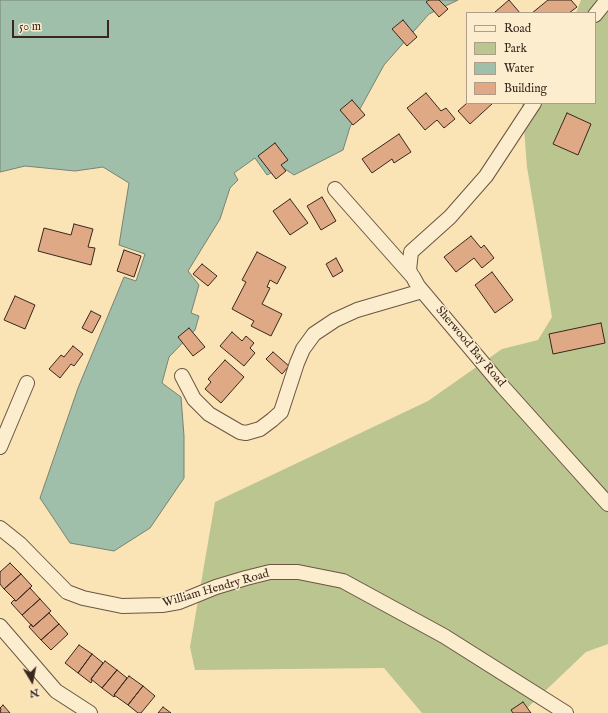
<!DOCTYPE html>
<html>
<head>
<meta charset="utf-8">
<style>
	body { margin:0 }
	#map { position:relative; width:608px; height:713px; overflow:hidden; background:#fae4b5; font-family:"IM FELL English",serif }
	canvas { display:block }
	.legend { position:absolute; left:466px; top:12px; width:130px; height:92px; box-sizing:border-box; background:#fcedcf; border:1px solid #ae9d88; margin:0; padding:5px 7px; list-style:none; font-size:12px; color:#3a261d }
	.legend li { display:flex; align-items:center; gap:8px; height:20px }
	.legend b { width:20px; border:1px solid #ae9d88 }
	.north { position:absolute; left:12px; top:661px; width:40px; height:40px; -webkit-text-stroke:3px #fcedcf; paint-order:stroke; rotate:170deg; font-size:11px; font-weight:700; line-height:16px; text-align:center; color:#3a261d }
	.north::after { content:''; display:block; margin:auto; width:14px; height:18px; background:#3a261d; clip-path:polygon(50% 0,100% 100%,50% 72%,0 100%) }
	.scale { position:absolute; left:12px; top:20px; width:97px; height:18px; box-sizing:border-box; border:2px solid #3a261d; border-top:0; padding-left:5px; font-size:12px; line-height:14px; white-space:nowrap; color:#3a261d; -webkit-text-stroke:3px #fcedcf; paint-order:stroke }
</style>
</head>
<body>
<div id="map">
<canvas width="608" height="713"></canvas>
<ul class="legend">
<li><b style="height:5px;background:#fcedcf"></b>Road</li>
<li><b style="height:11px;background:#bbc590"></b>Park</li>
<li><b style="height:11px;background:#9fbfab"></b>Water</li>
<li><b style="height:11px;background:#dea984"></b>Building</li>
</ul>
<div class="north">N</div>
<div class="scale">50 m</div>
</div>
<script>
const context = document.querySelector('canvas').getContext('2d');
context.lineJoin = 'round';
function paint(path, color) { context.fillStyle = color; context.fill(path, 'evenodd'); }
const poly = rows => new Path2D(rows.map(r => 'M' + r).join(''));
function stroke(path, color, width, dash) { context.strokeStyle = color; context.lineWidth = width; context.lineCap = dash ? 'butt' : 'round'; context.setLineDash(dash || []); context.stroke(path); }
function write(font, color, halo, rows, align = 'center') {
  context.font = font + ' "IM FELL English",serif'; context.lineWidth = 3; context.setLineDash([]); context.textBaseline = 'middle'; context.strokeStyle = halo; context.fillStyle = color; for (const [text, x, y, turn = 0] of rows) {
    context.save(); context.translate(x, y); context.rotate((+turn || 0) * Math.PI / 180); context.textAlign = isNaN(turn) ? turn : align; if (halo) context.strokeText(text, 0, 0); context.fillText(text, 0, 0); context.restore();
  }
}
const green = poly([
	[581,0,608,0,608,644,586,652,522,713,422,713,384,668,195,670,190,647,215,502,428,401,502,349,538,340,552,317,527,167,522,103,595,103,595,13,576,13]
]);
const water = poly([
	[0,0,458,0,429,14,384,65,350,127,343,150,294,175,282,167,267,175,255,158,234,173,238,180,230,188,220,219,188,271,199,285,191,313,199,316,195,330,169,357,162,383,181,397,184,436,184,478,150,528,114,551,70,543,40,498,78,388,124,277,136,281,145,254,119,245,129,183,103,167,75,171,25,166,0,172,0,0]
]);
const building = poly([
	[429,0,439,0,448,9,439,17,426,2,429,0],
	[509,0,520,13,497,13,495,12,509,0],
	[548,0,571,0,577,7,569,13,532,13,548,0],
	[403,20,417,37,407,46,392,29,403,20],
	[426,93,441,111,446,108,455,119,444,128,437,120,425,130,407,108,426,93],
	[352,100,365,115,353,125,340,110,352,100],
	[467,103,493,103,470,124,458,111,467,103],
	[567,113,591,124,578,155,553,144,567,113],
	[399,134,411,152,394,163,392,159,372,173,362,159,399,134],
	[275,143,288,160,281,165,286,171,276,179,258,156,275,143],
	[322,197,336,221,321,230,307,206,322,197],
	[290,199,308,223,290,235,273,211,290,199],
	[74,224,93,229,88,247,95,248,91,265,38,251,44,228,71,235,74,224],
	[471,236,481,248,484,245,494,258,482,268,474,258,456,272,444,257,471,236],
	[124,250,141,256,134,277,117,271,124,250],
	[257,252,286,267,277,284,270,280,267,287,270,288,262,304,282,314,271,336,251,326,254,321,232,309,246,282,242,280,257,252],
	[336,258,343,271,333,277,326,264,336,258],
	[202,264,217,276,208,286,193,274,202,264],
	[492,272,513,300,495,313,475,285,492,272],
	[15,296,35,305,25,329,4,320,15,296],
	[91,311,101,316,92,333,82,328,91,311],
	[601,323,605,343,553,354,549,334,601,323],
	[189,328,205,347,193,356,178,337,189,328],
	[232,332,242,341,246,336,254,343,250,348,255,353,244,366,220,346,232,332],
	[73,346,83,354,74,366,71,364,60,378,49,369,61,355,64,357,73,346],
	[273,352,289,366,282,374,266,359,273,352],
	[225,360,244,377,221,403,205,389,211,382,208,379,225,360],
	[10,563,21,574,4,589,0,584,0,572,10,563],
	[21,574,32,586,16,601,4,589,21,574],
	[30,588,40,599,22,615,11,603,14,600,16,601,30,588],
	[40,599,51,611,33,627,22,615,40,599],
	[49,613,59,624,41,640,29,627,31,624,33,627,49,613],
	[59,624,68,634,51,650,41,640,59,624],
	[79,645,92,654,78,673,65,663,79,645],
	[92,654,103,663,91,679,92,681,91,683,78,673,92,654],
	[105,661,117,670,102,688,91,679,105,661],
	[117,670,127,678,114,695,115,696,114,697,102,688,117,670],
	[129,676,143,686,128,705,114,695,129,676],
	[143,686,155,696,141,713,138,713,128,705,143,686],
	[523,702,531,713,513,713,511,710,523,702],
	[3,705,10,713,0,713,1,709,0,708,3,705],
	[163,707,171,713,158,713,163,707]
]);
const minor = poly([
	[595,15,607,0],
	[335,189,413,277,418,286,503,387,608,504],
	[412,276,409,270,411,252,450,217,486,176,534,103],
	[182,376,194,399,209,414,240,432,246,433,260,429,272,420,281,412,297,363,303,349,314,334,335,320,357,310,422,291],
	[0,447,27,383],
	[0,528,20,544,67,592,83,598,122,606,162,605,179,602,216,587,246,578,270,572,298,572,343,581,444,636,566,713],
	[0,626,56,691,90,713]
]);
const streetNames = [
	["Sherwood Bay Road",470,347,50],
	["William Hendry Road",216,589,-16]
];
paint(green, '#bbc590');
paint(water, '#9fbfab');
stroke(water, '#778272', 1);
paint(building, '#dea984');
stroke(building, '#3a261d', 1);
stroke(minor, '#6a5643', 16);
stroke(minor, '#fcedcf', 14);
write('12px', '#3a261d', '#fcedcf', streetNames);
</script>
</body>
</html>
